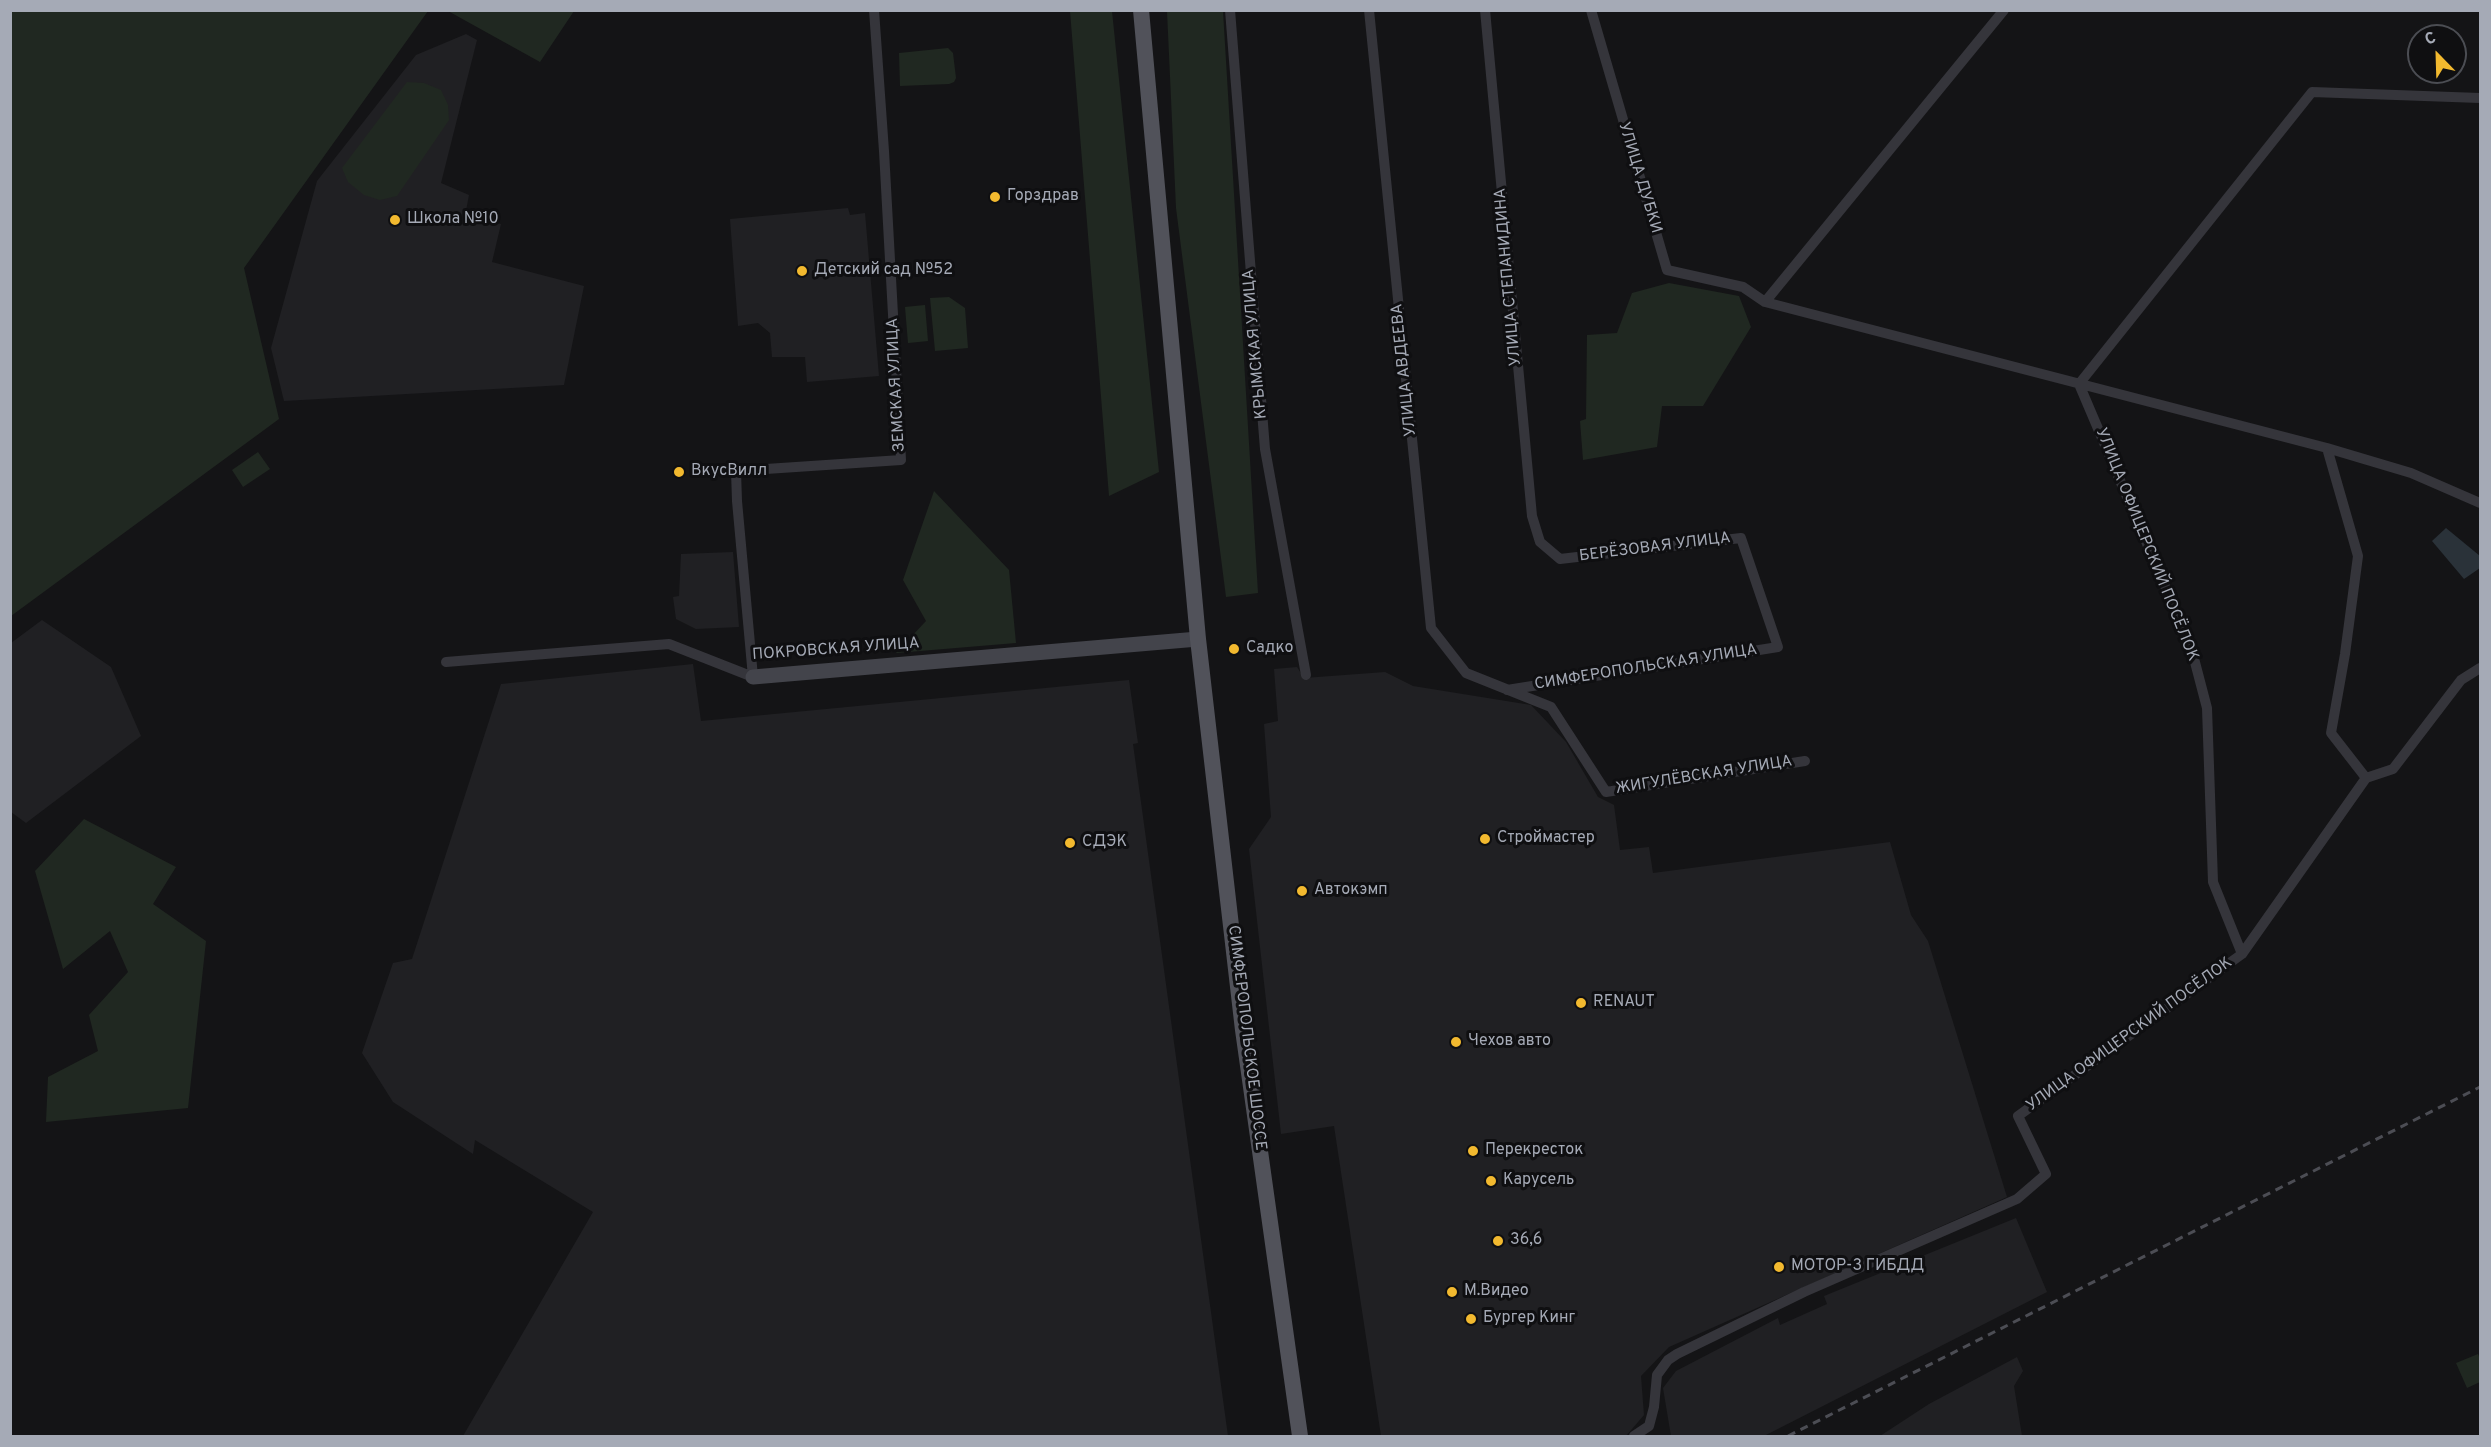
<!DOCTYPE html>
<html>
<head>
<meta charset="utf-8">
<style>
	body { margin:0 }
	#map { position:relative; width:2491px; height:1447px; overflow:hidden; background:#141416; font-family:Overpass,sans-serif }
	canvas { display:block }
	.frame { position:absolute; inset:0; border:12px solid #a5aab6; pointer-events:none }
	.north { position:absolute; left:2407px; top:24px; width:60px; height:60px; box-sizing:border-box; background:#0f0f11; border:2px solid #4b4d53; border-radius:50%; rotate:337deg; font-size:16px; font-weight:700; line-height:24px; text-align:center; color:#a5aab6 }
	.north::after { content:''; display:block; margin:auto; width:21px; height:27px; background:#f2b92f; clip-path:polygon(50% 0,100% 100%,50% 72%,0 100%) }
</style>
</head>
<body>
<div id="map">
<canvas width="2491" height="1447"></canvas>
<div class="frame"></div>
<div class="north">С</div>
</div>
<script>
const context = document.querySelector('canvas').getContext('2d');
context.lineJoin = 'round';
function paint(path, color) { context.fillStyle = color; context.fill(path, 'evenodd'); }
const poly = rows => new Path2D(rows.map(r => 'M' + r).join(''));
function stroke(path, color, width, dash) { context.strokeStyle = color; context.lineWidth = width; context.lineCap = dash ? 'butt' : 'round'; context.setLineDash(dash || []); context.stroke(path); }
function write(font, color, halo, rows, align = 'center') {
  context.font = font + ' Overpass,sans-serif'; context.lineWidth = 6; context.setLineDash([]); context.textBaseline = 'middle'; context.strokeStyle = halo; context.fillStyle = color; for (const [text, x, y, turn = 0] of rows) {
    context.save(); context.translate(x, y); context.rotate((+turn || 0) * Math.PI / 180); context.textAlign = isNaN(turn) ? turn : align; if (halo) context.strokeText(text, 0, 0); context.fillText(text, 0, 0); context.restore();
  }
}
const built = poly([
	[466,34,477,40,441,183,469,195,465,216,501,224,492,262,584,286,564,385,284,401,271,348,317,181,416,55],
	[848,208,850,215,865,213,879,376,807,382,805,357,772,357,770,333,758,323,738,326,730,219],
	[733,552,739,627,696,629,676,619,673,597,679,596,681,554],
	[42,620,111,667,141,736,26,823,11,812,11,643],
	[693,664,701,721,1129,680,1138,743,1133,744,1228,1436,463,1436,593,1212,475,1140,473,1154,393,1102,362,1053,393,963,412,959,501,684],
	[1297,667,1304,678,1385,672,1413,686,1531,705,1566,742,1598,797,1614,805,1620,850,1649,847,1653,873,1890,842,1911,915,1928,941,2007,1197,1669,1347,1641,1376,1644,1415,1626,1436,1381,1436,1334,1126,1281,1134,1249,849,1271,817,1264,724,1278,721,1274,669],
	[2016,1218,2047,1292,1764,1436,1671,1436,1663,1388,1676,1371,1778,1318,1780,1325,1827,1304,1824,1296],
	[2017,1357,2023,1371,2014,1386,2022,1436,1880,1436,1929,1404]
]);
const green = poly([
	[11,10,428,11,244,268,279,419,11,616],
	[448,11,574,11,540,62],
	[1070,11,1112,11,1159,472,1109,496],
	[1167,11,1223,11,1258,593,1226,597,1176,208],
	[948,48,953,53,956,78,954,82,949,84,900,86,899,53],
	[407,82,424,83,441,90,448,105,449,120,397,196,380,200,364,195,348,182,342,168],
	[1669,283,1739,296,1751,327,1703,406,1662,406,1657,447,1583,460,1580,421,1586,419,1587,335,1617,333,1632,293],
	[949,297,965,308,968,348,935,351,930,298],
	[925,305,928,341,908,343,905,307],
	[258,452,270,469,243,487,232,470],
	[934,491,1009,570,1016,643,896,653,926,621,903,580],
	[84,819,176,867,153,904,206,941,188,1108,46,1122,48,1077,98,1051,89,1015,128,972,110,931,63,969,35,871],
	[2478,1354,2480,1359,2480,1382,2467,1388,2456,1363]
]);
const water = poly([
	[2446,528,2480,556,2480,568,2464,579,2432,541]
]);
const street = poly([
	[1230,10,1265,449,1306,675],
	[1369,10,1431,628,1466,673,1551,707,1606,792,1805,761],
	[1485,10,1532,516,1540,542,1560,559,1741,538,1778,647,1507,690],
	[1591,10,1667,270,1743,287,1765,302,2327,448,2411,473,2480,503],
	[1765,302,2004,10],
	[2327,448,2358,556,2345,654,2331,733,2366,778],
	[446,662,669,644,753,677,737,501,736,471,901,460,884,151,874,10],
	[2242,954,2213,882,2207,708,2191,647,2079,384,2312,92,2480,98],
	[1634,1436,1649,1426,1654,1407,1657,1375,1668,1360,1677,1354,1804,1292,2017,1199,2046,1174,2018,1116,2242,954,2366,778,2393,769,2461,680,2480,668]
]);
const secondary = poly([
	[753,677,1198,639]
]);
const primary = poly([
	[1141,10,1198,639,1243,1030,1300,1436]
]);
const rail = poly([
	[1788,1436,2480,1087]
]);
const markers = [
	[995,197,6,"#f2b92f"],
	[395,220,6,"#f2b92f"],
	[802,271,6,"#f2b92f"],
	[679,472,6,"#f2b92f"],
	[1234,649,6,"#f2b92f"],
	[1485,839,6,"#f2b92f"],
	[1070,843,6,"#f2b92f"],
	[1302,891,6,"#f2b92f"],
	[1581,1003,6,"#f2b92f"],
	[1456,1042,6,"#f2b92f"],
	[1473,1151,6,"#f2b92f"],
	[1491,1181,6,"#f2b92f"],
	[1498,1241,6,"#f2b92f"],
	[1779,1267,6,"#f2b92f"],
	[1452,1292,6,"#f2b92f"],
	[1471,1319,6,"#f2b92f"]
];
const streetNames = [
	["УЛИЦА ДУБКИ",1639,178,73],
	["УЛИЦА СТЕПАНИДИНА",1509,277,-95],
	["КРЫМСКАЯ УЛИЦА",1256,344,-95],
	["УЛИЦА АВДЕЕВА",1405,370,-96],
	["ЗЕМСКАЯ УЛИЦА",897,385,-93],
	["УЛИЦА ОФИЦЕРСКИЙ ПОСЁЛОК",2146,545,68],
	["БЕРЁЗОВАЯ УЛИЦА",1655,548,-7],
	["ПОКРОВСКАЯ УЛИЦА",836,650,-4],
	["СИМФЕРОПОЛЬСКАЯ УЛИЦА",1646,668,-9],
	["ЖИГУЛЁВСКАЯ УЛИЦА",1704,776,-9],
	["УЛИЦА ОФИЦЕРСКИЙ ПОСЁЛОК",2130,1035,-36],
	["СИМФЕРОПОЛЬСКОЕ ШОССЕ",1246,1038,83]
];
const poiNames = [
	["Горздрав",1007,197],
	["Школа №10",407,220],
	["Детский сад №52",814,271],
	["ВкусВилл",691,472],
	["Садко",1246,649],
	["Строймастер",1497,839],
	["СДЭК",1082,843],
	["Автокэмп",1314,891],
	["RENAUT",1593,1003],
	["Чехов авто",1468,1042],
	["Перекресток",1485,1151],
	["Карусель",1503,1181],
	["36,6",1510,1241],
	["МОТОР-3 ГИБДД",1791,1267],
	["М.Видео",1464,1292],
	["Бургер Кинг",1483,1319]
];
paint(built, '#202023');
paint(green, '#202821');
paint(water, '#2a3239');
stroke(street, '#35353b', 10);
stroke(secondary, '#43444b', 15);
stroke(primary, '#51525a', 16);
stroke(rail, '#4c4d54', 3, [8, 6]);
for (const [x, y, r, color] of markers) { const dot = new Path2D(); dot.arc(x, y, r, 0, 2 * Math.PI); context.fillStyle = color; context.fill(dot); stroke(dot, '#0f0f11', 2); }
write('16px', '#a5aab6', '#0f0f11', streetNames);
write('16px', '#a5aab6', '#0f0f11', poiNames, 'left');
</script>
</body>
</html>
